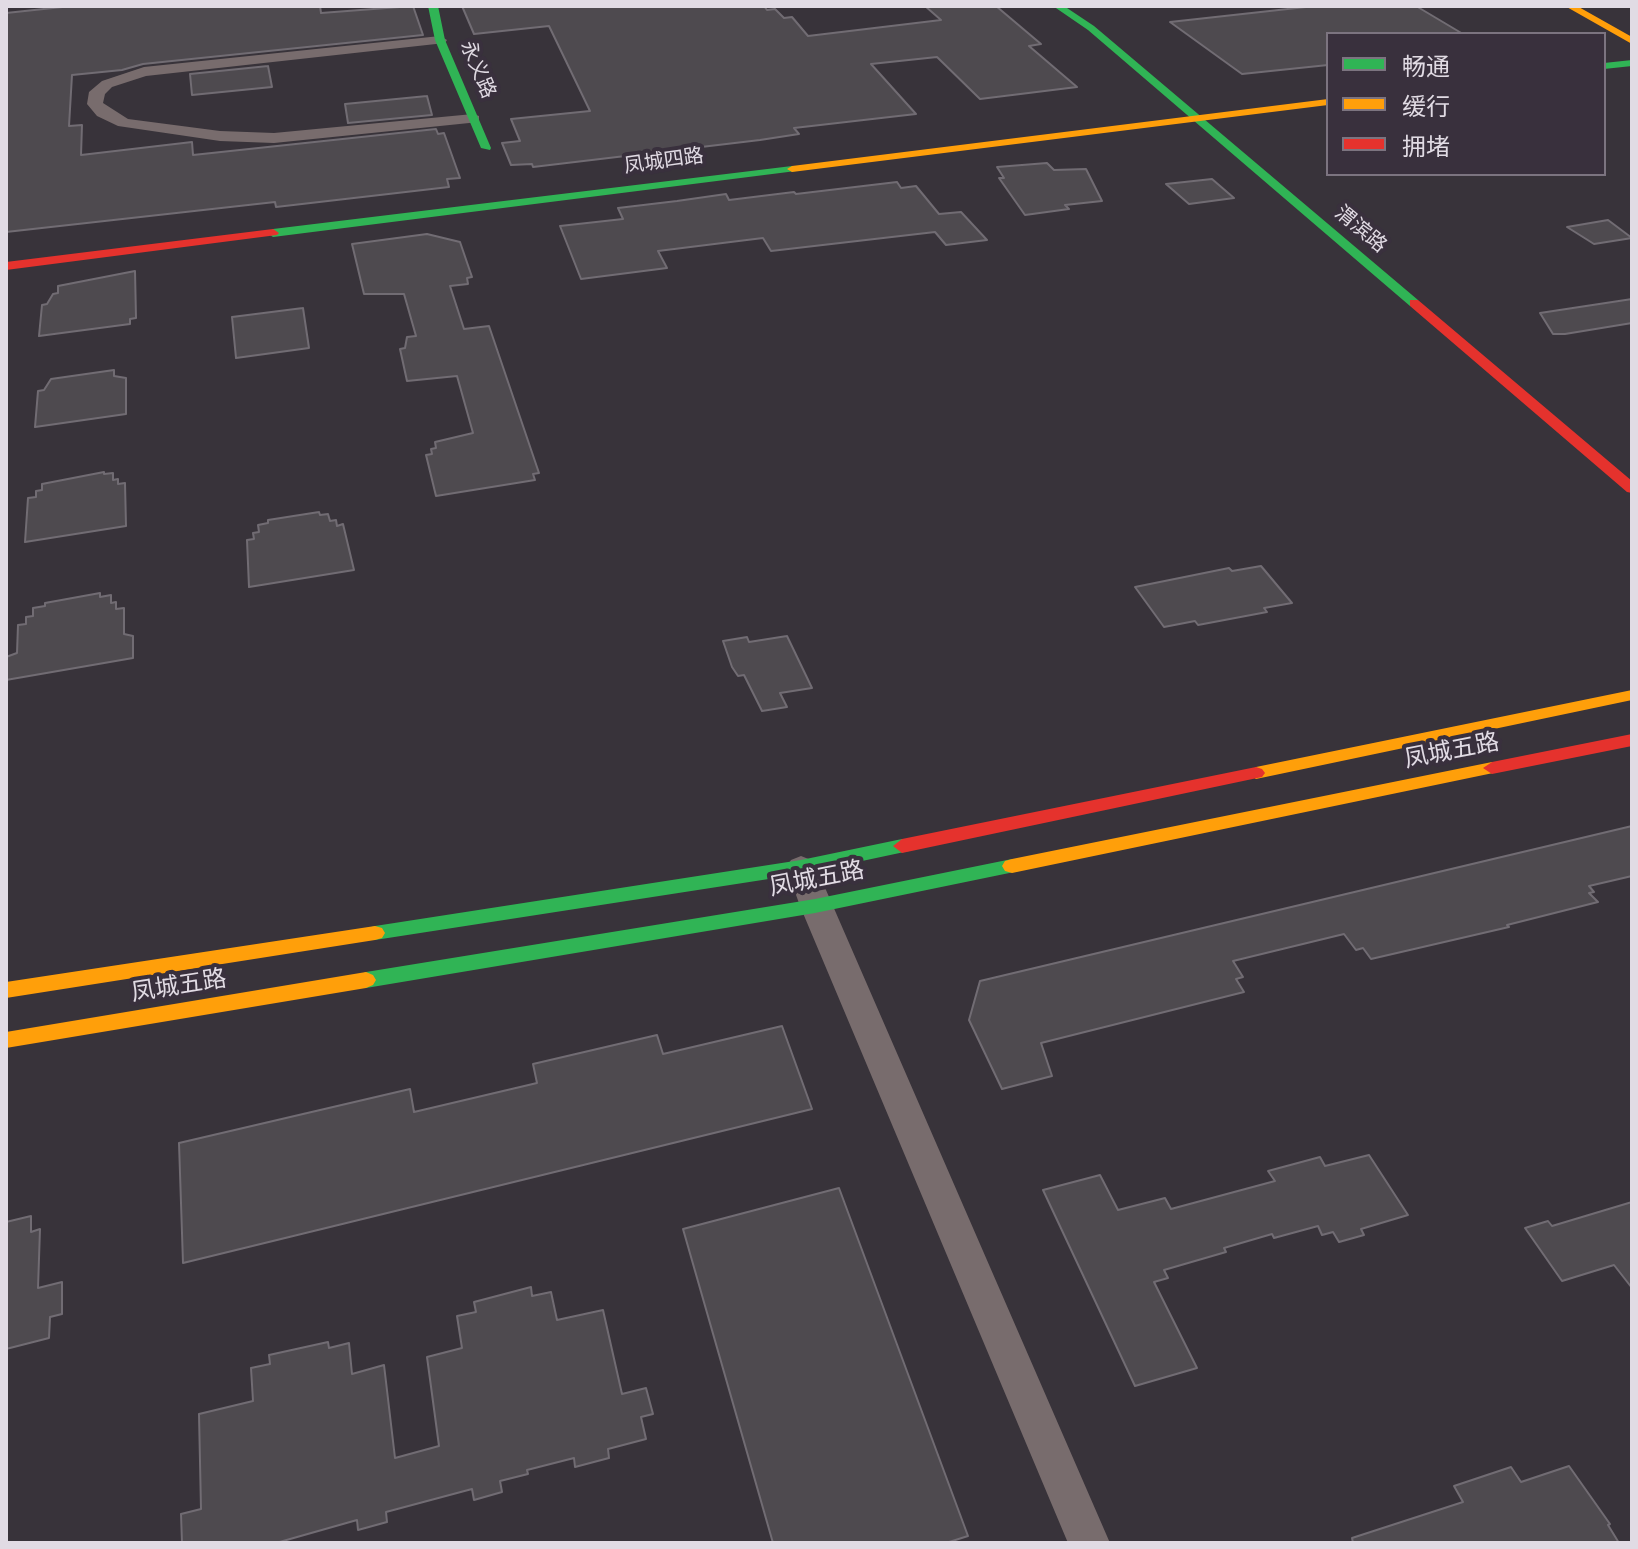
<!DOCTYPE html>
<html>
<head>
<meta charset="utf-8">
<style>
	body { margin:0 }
	#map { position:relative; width:1638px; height:1549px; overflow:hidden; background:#38333a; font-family:"Sofia Sans Condensed","Noto Sans SC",sans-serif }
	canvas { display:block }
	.frame { position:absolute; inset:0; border:8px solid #e1dbe4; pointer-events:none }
	.legend { position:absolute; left:1326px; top:32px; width:280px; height:144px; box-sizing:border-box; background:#39303d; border:2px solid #7c7480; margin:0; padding:10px 14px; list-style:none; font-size:24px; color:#e1dbe4 }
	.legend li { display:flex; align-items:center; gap:16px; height:40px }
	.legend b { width:40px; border:2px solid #7c7480 }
</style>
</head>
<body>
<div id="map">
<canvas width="1638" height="1549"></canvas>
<div class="frame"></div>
<ul class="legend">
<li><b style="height:10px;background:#30b455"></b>畅通</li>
<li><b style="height:10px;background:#ff9f0a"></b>缓行</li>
<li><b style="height:10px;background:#e5322d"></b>拥堵</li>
</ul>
</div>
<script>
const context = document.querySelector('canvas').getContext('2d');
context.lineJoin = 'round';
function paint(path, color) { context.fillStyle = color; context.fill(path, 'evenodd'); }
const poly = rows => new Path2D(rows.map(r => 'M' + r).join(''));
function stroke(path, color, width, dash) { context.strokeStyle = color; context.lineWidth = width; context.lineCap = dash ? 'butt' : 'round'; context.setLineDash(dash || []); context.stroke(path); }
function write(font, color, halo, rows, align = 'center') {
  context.font = font + ' "Sofia Sans Condensed","Noto Sans SC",sans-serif'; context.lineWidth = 8; context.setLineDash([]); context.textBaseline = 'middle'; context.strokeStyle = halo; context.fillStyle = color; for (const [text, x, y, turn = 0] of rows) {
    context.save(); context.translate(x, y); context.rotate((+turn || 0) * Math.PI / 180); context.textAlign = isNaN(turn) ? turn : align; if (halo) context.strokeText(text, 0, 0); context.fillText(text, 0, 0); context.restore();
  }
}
const building = poly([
	[72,6,320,6,321,13,413,6,423,35,143,64,122,70,72,75,69,126,82,125,81,155,192,142,193,155,436,129,438,134,444,133,460,178,447,179,449,187,276,207,275,202,6,232,6,13,72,6],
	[462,6,764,6,767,10,775,9,784,18,792,17,808,36,941,20,925,6,996,6,1041,44,1029,46,1077,87,980,99,937,57,871,64,916,114,794,128,799,134,760,140,533,167,532,164,511,165,502,143,520,141,511,119,590,111,549,26,474,34,462,6],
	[1315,6,1416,6,1463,34,1328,34,1328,65,1242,74,1170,22,1315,6],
	[268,66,272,87,192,95,190,74,268,66],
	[427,96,432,115,348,123,345,104,427,96],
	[1047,163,1054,170,1086,169,1102,201,1065,205,1069,209,1025,215,999,178,1004,178,997,167,1047,163],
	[1212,179,1234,198,1189,204,1166,184,1212,179],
	[897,182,901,188,916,186,939,214,961,212,987,240,946,245,935,232,771,251,763,238,658,251,667,268,581,279,560,226,623,219,618,208,677,201,726,194,729,200,794,192,796,194,897,182],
	[1608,220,1632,238,1594,244,1567,227,1608,220],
	[427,234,460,242,472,277,467,278,468,284,450,286,464,329,489,326,539,473,533,474,535,480,436,496,426,455,432,454,431,449,436,448,435,442,473,433,457,376,407,381,400,349,405,348,407,337,416,336,404,294,364,294,352,244,427,234],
	[135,271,136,318,130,319,130,324,39,336,42,305,47,304,53,294,58,293,58,286,135,271],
	[1632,299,1632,323,1565,334,1553,334,1540,313,1632,299],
	[303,308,309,348,236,358,232,317,303,308],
	[114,370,114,376,126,378,126,414,35,427,38,391,44,390,51,379,114,370],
	[104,472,104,474,113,473,113,480,118,479,118,484,125,483,126,526,25,542,28,498,36,497,36,491,42,490,42,484,104,472],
	[319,512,320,515,328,514,330,521,336,520,337,526,343,524,354,570,249,587,247,540,254,539,253,533,259,532,258,525,268,523,268,520,319,512],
	[1261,566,1292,603,1264,608,1267,612,1198,625,1195,621,1164,627,1135,587,1229,568,1232,571,1261,566],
	[100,593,100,597,111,595,111,603,116,602,116,609,124,608,124,634,133,636,133,658,6,680,6,657,17,653,18,625,26,624,26,617,33,616,33,608,45,606,45,603,100,593],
	[787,636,812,688,780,693,787,707,762,711,744,675,738,676,732,667,723,641,747,637,749,642,787,636],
	[1632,826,1632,876,1589,886,1594,892,1589,893,1598,902,1507,925,1509,927,1371,959,1363,948,1356,950,1344,934,1233,961,1243,977,1236,979,1244,992,1041,1043,1052,1076,1002,1089,969,1020,980,981,1632,826],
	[782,1026,812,1109,183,1263,179,1143,410,1089,414,1112,537,1083,533,1064,657,1035,663,1054,782,1026],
	[1369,1155,1408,1215,1361,1229,1364,1235,1339,1242,1333,1232,1322,1235,1318,1226,1274,1238,1272,1234,1224,1248,1226,1252,1164,1270,1168,1278,1154,1282,1197,1368,1135,1386,1043,1190,1100,1175,1118,1210,1165,1198,1171,1209,1275,1181,1268,1171,1320,1157,1325,1166,1369,1155],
	[839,1188,968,1536,946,1543,773,1543,683,1229,839,1188],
	[1632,1202,1632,1288,1614,1265,1562,1281,1525,1228,1548,1221,1552,1226,1632,1202],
	[31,1216,31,1232,40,1229,38,1288,62,1282,62,1314,50,1317,49,1338,6,1349,6,1222,31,1216],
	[531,1287,532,1296,551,1292,557,1320,603,1310,622,1394,646,1388,653,1414,641,1417,646,1439,608,1449,609,1458,575,1467,574,1458,527,1470,528,1474,500,1481,502,1492,474,1500,472,1489,386,1512,387,1522,358,1530,357,1520,276,1543,182,1543,181,1514,201,1509,199,1414,253,1401,251,1368,270,1364,269,1355,328,1342,329,1348,349,1343,352,1374,384,1365,395,1458,439,1446,427,1357,462,1348,457,1316,476,1312,474,1302,531,1287],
	[1569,1466,1610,1524,1608,1525,1619,1543,1353,1543,1352,1538,1463,1502,1454,1486,1511,1467,1521,1482,1569,1466]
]);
const street = poly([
	[440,36,447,40,445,43,146,76,112,87,105,94,103,103,128,119,220,131,274,133,473,114,479,116,479,122,274,143,220,141,118,126,97,116,87,104,89,92,102,81,144,67,440,36],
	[801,856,811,860,816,867,1110,1543,1068,1543,800,906,786,867,791,860,801,856]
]);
const fast = poly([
	[428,6,438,6,445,40,491,148,490,150,481,148,435,40,428,6],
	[1053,6,1064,6,1094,26,1418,300,1418,306,1410,306,1088,30,1053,6],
	[1632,60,1632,66,1604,69,1604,63,1632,60],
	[792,166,796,167,796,171,273,237,267,233,273,229,792,166],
	[902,839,911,846,909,851,801,874,375,940,368,938,365,933,368,928,375,926,801,860,902,839],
	[1012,859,1019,861,1022,866,1019,871,815,913,366,988,359,985,356,980,359,975,366,972,815,899,1012,859]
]);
const slow = poly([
	[1565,6,1577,6,1632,37,1632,44,1565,6],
	[1328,99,1328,105,792,172,787,169,792,166,1328,99],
	[1632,690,1632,700,1256,779,1247,773,1256,767,1632,690],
	[1492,762,1498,764,1501,768,1498,772,1012,873,1005,871,1002,866,1005,861,1012,859,1492,762],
	[375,926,382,928,385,933,382,938,375,940,6,998,6,982,375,926],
	[366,972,373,975,376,980,373,985,366,988,6,1048,6,1032,366,972]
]);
const jam = poly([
	[273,229,279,233,277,235,6,270,6,262,273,229],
	[1410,300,1418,300,1632,481,1632,493,1627,492,1410,306,1410,300],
	[1632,734,1632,746,1492,774,1483,768,1492,762,1632,734],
	[1256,767,1262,769,1265,773,1262,777,902,853,893,846,902,839,1256,767]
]);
const farStreetnames = [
	["永义路",477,70,67],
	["凤城四路",664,162,-8],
	["渭滨路",1360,230,40]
];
const streetNames = [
	["凤城五路",1452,752,-11],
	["凤城五路",817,880,-11],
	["凤城五路",179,987,-9]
];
paint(building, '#4e4a4f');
stroke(building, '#716c73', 2);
paint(street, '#786c6d');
paint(fast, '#30b455');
paint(slow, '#ff9f0a');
paint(jam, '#e5322d');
write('20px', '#e1dbe4', '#39303d', farStreetnames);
write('24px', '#e1dbe4', '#39303d', streetNames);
</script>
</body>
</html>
